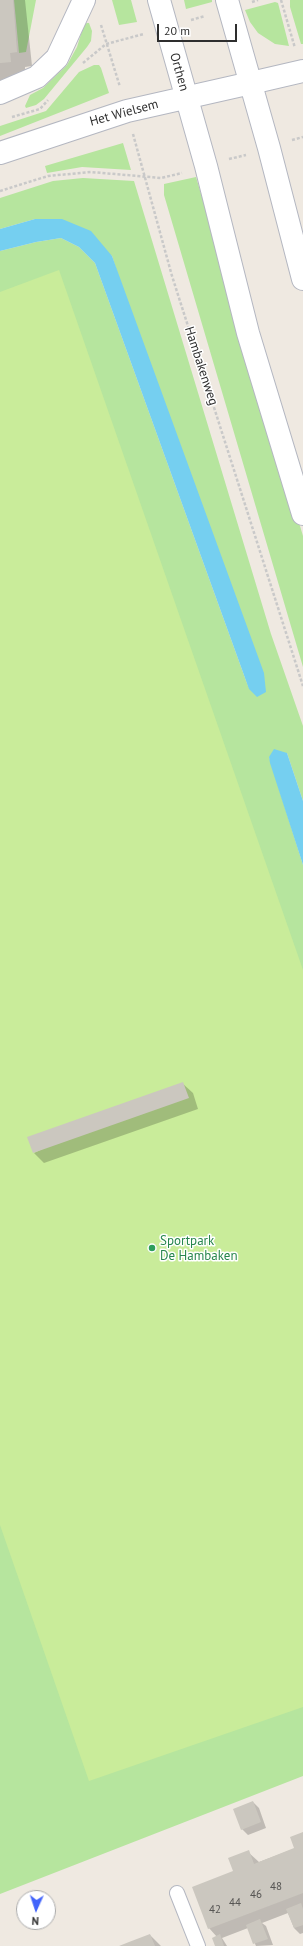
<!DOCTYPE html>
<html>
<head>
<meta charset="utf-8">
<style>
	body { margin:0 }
	#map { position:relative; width:303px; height:1946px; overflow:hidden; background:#efe9e1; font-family:"PT Sans",sans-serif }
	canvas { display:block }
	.north { position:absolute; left:16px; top:1890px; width:40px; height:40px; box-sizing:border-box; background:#fff; border:1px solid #ababab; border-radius:50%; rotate:183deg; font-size:11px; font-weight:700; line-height:16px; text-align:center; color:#2e2e2e }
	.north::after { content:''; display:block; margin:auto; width:14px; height:18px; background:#4264fb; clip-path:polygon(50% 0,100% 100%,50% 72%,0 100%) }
	.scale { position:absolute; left:157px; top:24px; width:80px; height:18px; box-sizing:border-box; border:2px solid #2e2e2e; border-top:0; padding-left:5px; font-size:12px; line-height:14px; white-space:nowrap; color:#2e2e2e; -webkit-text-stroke:3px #fff; paint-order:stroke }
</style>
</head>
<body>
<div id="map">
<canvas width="303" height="1946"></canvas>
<div class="north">N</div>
<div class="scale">20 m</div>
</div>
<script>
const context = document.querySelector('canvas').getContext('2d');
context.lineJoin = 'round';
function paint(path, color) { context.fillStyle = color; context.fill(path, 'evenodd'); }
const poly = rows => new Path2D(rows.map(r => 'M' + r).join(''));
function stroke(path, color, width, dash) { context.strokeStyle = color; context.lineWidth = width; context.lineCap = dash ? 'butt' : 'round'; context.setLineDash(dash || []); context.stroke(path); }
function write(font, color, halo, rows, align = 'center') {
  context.font = font + ' "PT Sans",sans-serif'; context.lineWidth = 3; context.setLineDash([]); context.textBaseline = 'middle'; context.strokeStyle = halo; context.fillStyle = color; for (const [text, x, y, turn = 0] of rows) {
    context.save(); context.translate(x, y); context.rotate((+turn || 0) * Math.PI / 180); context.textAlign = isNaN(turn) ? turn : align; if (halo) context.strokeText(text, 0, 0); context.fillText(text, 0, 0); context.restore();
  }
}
const green = poly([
	[14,0,36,0,26,52,19,53],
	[112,0,131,0,137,22,119,25],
	[184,0,212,0,212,2,186,9],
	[290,0,303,0,303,44,301,44,290,7],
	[275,2,278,3,289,46,275,44,258,33,250,22,245,10],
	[87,23,89,23,92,31,91,41,87,47,44,99,36,105,26,108,25,106,30,95,43,88,67,65,77,47,84,24],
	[94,65,99,65,101,68,109,93,0,136,0,126,46,111,79,72],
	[123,143,131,170,82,167,47,173,45,166],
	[196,177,303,536,303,667,164,195,164,184],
	[83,178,134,181,271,634,303,726,303,801,287,753,269,757,303,865,303,1776,0,1894,0,251,36,242,61,238,79,247,95,263,249,689,112,256,35,219,0,229,0,198,53,181]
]);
const pitch = poly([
	[59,270,303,970,303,1707,89,1781,0,1525,0,292]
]);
const water = poly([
	[35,219,62,219,91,231,112,256,264,673,266,692,257,697,249,689,95,263,79,247,61,238,36,242,0,251,0,229],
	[274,749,287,753,303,801,303,865,270,763,269,757]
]);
const shadow = poly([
	[0,0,25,0,32,66,25,67,25,76,0,82],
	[182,1083,193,1093,198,1109,44,1163,34,1153],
	[253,1802,259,1808,266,1828,248,1835,242,1829],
	[303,1833,303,1933,300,1934,294,1928,288,1913,262,1923,266,1926,273,1945,256,1946,248,1928,222,1938,227,1946,217,1946,217,1937,209,1928,235,1872,248,1852,259,1862,296,1848],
	[150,1935,161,1946,122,1946]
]);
const building = poly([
	[0,0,13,0,17,52,10,53,11,62,0,63],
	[183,1082,189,1098,33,1153,27,1137],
	[253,1801,261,1822,241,1830,233,1809],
	[303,1832,303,1893,208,1929,192,1887,233,1871,228,1858,249,1850,254,1864,294,1848,290,1837],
	[301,1903,303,1909,303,1925,294,1928,286,1909],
	[260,1919,268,1939,253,1944,246,1925],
	[150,1934,155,1946,119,1946,129,1942],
	[220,1934,224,1946,215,1946,212,1938]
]);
const path = poly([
	[281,0,295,48],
	[252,2,258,0],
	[191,20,205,16],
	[101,25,120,87],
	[83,63,106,44,144,34],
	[12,117,40,109,48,100],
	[133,134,172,276,303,686],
	[292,140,303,137],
	[229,159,246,155],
	[0,191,48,176,91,172,161,178,182,173]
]);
const lane = poly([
	[177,1893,198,1946]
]);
const street = poly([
	[251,83,303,71],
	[0,93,37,77,57,58,84,0]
]);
const secondary = poly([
	[159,0,206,166,248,333,303,514],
	[227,0,269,148,303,279],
	[0,153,127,111,251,83]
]);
const markers = [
	[152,1248,4,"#2e9e5b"]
];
const numberNames = [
	["48",276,1887],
	["46",256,1895],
	["44",235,1903],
	["42",215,1910]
];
const streetNames = [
	["Orthen",179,72,74],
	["Het Wielsem",124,113,-15],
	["Hambakenweg",201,366,72]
];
const leisureNames = [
	["Sportpark",160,1241],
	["De Hambaken",160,1256]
];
paint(green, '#b6e59e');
paint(pitch, '#c9ec9a');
paint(water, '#75cff0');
paint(shadow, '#0003');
paint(building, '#cbc7bf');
stroke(lane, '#b4b7c1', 16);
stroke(street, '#b4b7c1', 24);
stroke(secondary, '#b4b7c1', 24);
stroke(path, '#c9c9c9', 2.5, [3, 2]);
stroke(lane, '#fff', 14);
stroke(street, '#fff', 22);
stroke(secondary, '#fff', 22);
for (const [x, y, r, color] of markers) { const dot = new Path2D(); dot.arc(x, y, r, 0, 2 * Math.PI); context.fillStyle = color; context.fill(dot); stroke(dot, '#fff', 1.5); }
write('11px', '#555452', null, numberNames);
write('13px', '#2e2e2e', '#fff', streetNames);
write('13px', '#27864d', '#fff', leisureNames, 'left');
</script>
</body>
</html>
